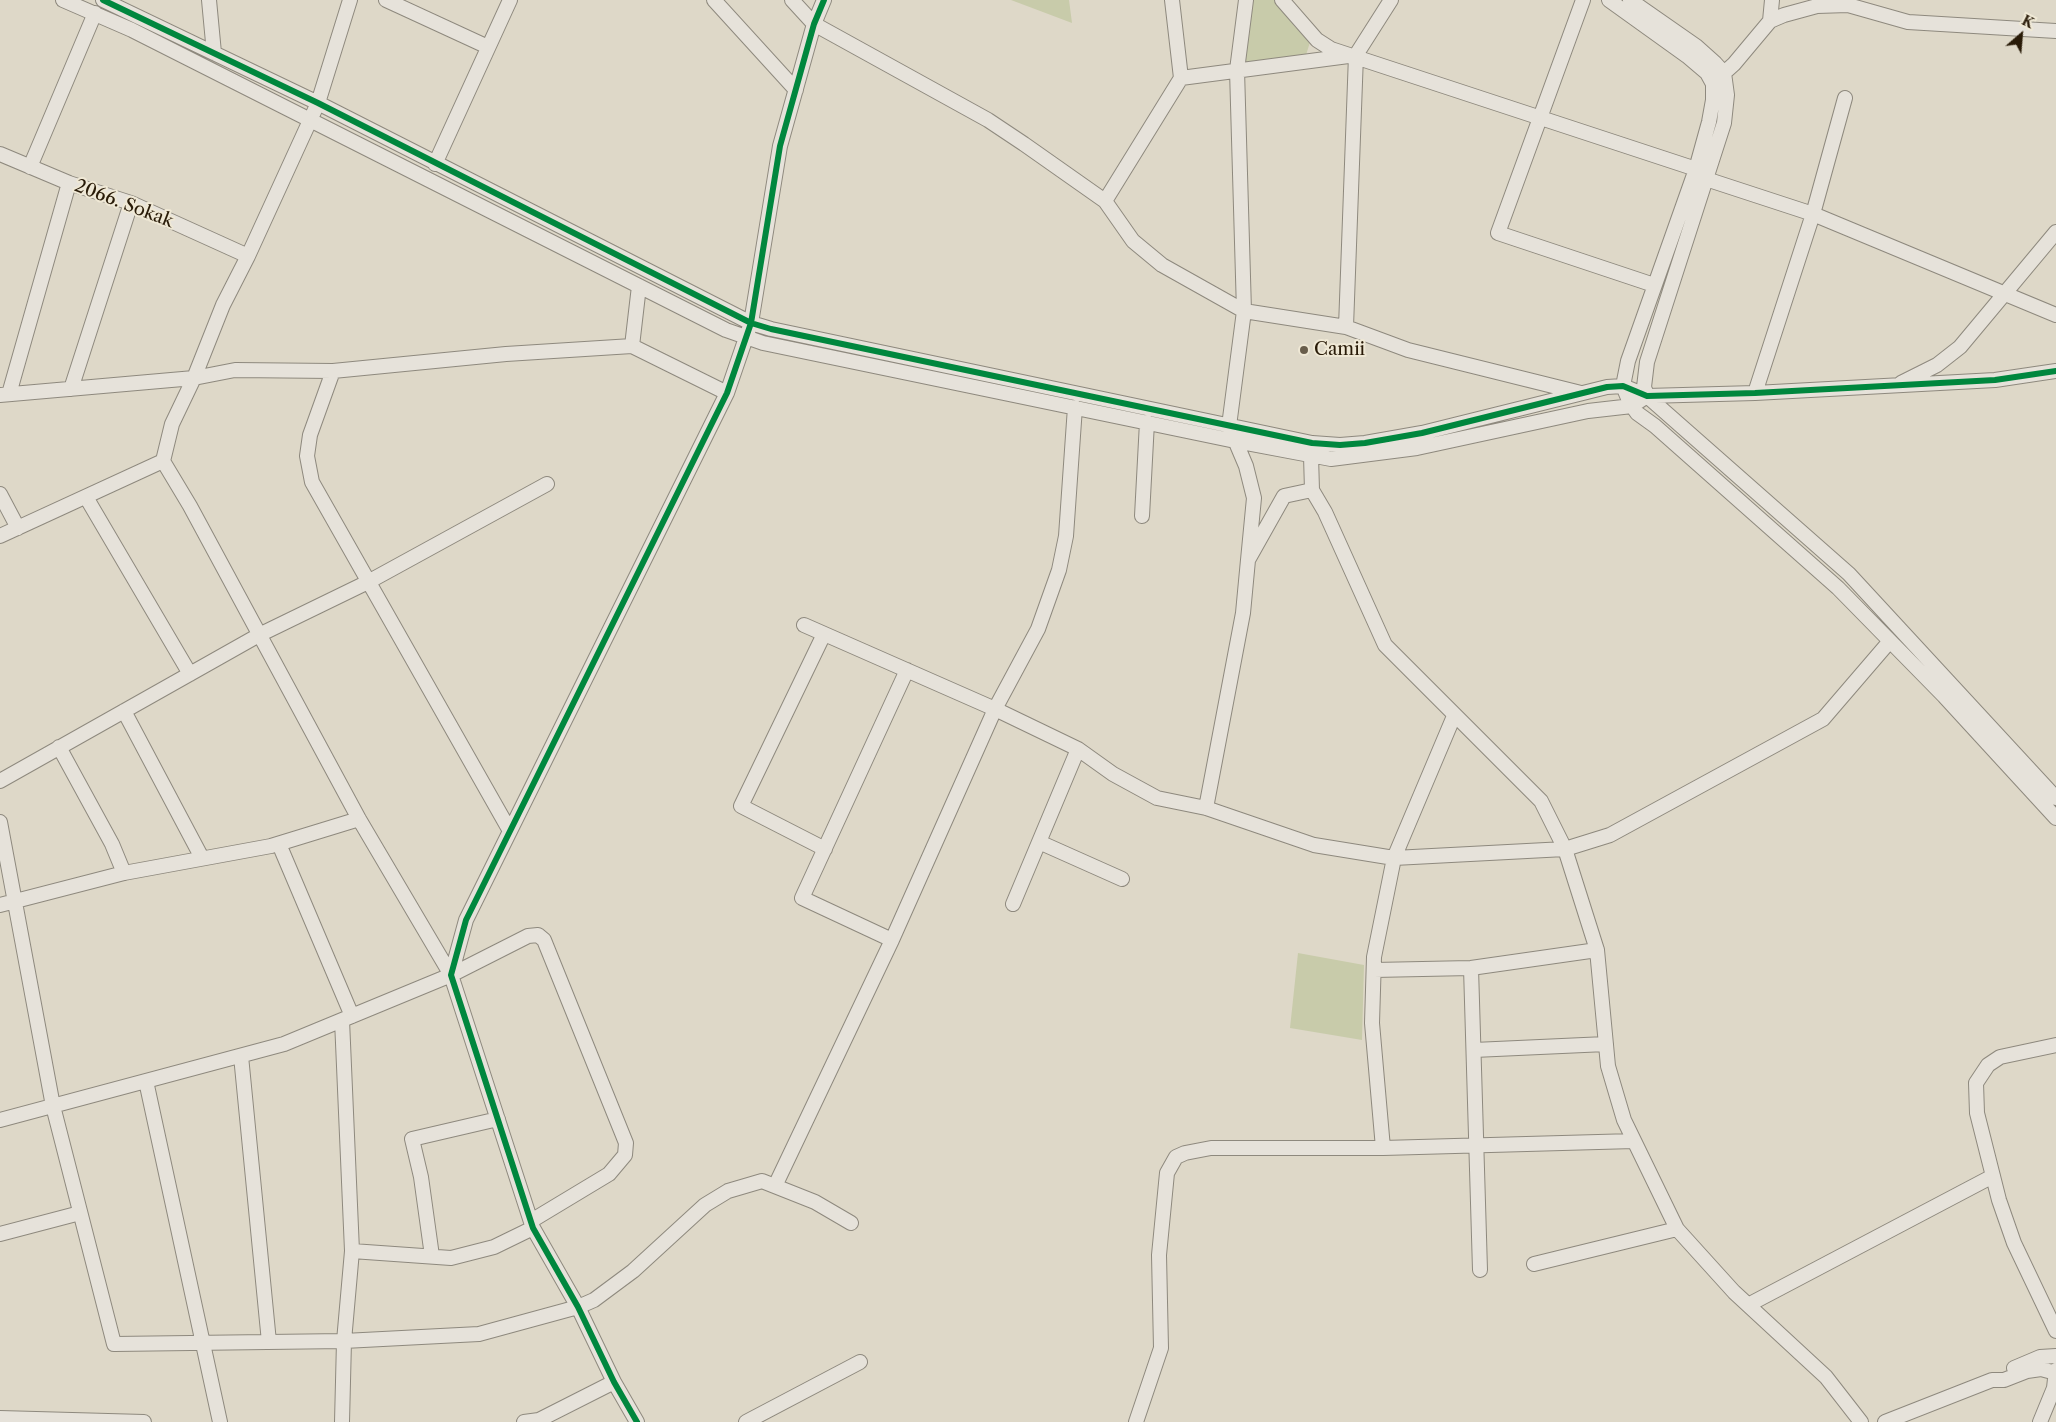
<!DOCTYPE html>
<html>
<head>
<meta charset="utf-8">
<style>
	body { margin:0 }
	#map { position:relative; width:2056px; height:1422px; overflow:hidden; background:#ded8c8; font-family:"Libre Caslon Text",serif }
	canvas { display:block }
	.north { position:absolute; left:1996px; top:10px; width:50px; height:50px; -webkit-text-stroke:4px #efe8d5; paint-order:stroke; rotate:27deg; font-size:14px; font-weight:700; line-height:20px; text-align:center; color:#291b08 }
	.north::after { content:''; display:block; margin:auto; width:18px; height:22px; background:#291b08; clip-path:polygon(50% 0,100% 100%,50% 72%,0 100%) }
</style>
</head>
<body>
<div id="map">
<canvas width="2056" height="1422"></canvas>
<div class="north">K</div>
</div>
<script>
const context = document.querySelector('canvas').getContext('2d');
context.lineJoin = 'round';
function paint(path, color) { context.fillStyle = color; context.fill(path, 'evenodd'); }
const poly = rows => new Path2D(rows.map(r => 'M' + r).join(''));
function stroke(path, color, width, dash) { context.strokeStyle = color; context.lineWidth = width; context.lineCap = dash ? 'butt' : 'round'; context.setLineDash(dash || []); context.stroke(path); }
function write(font, color, halo, rows, align = 'center') {
  context.font = font + ' "Libre Caslon Text",serif'; context.lineWidth = 4; context.setLineDash([]); context.textBaseline = 'middle'; context.strokeStyle = halo; context.fillStyle = color; for (const [text, x, y, turn = 0] of rows) {
    context.save(); context.translate(x, y); context.rotate((+turn || 0) * Math.PI / 180); context.textAlign = isNaN(turn) ? turn : align; if (halo) context.strokeText(text, 0, 0); context.fillText(text, 0, 0); context.restore();
  }
}
const green = poly([
	[1011,0,1069,0,1072,23],
	[1251,0,1276,0,1295,27,1311,39,1306,55,1248,63,1243,60],
	[1298,953,1364,965,1362,1040,1290,1028]
]);
const minor = poly([
	[63,0,132,30,726,330,763,343,1235,441,1331,459,1417,448,1588,411,1632,406,1647,396],
	[103,0,318,103,751,323,771,329,1312,443,1340,445,1365,443,1422,433,1607,387,1623,386,1647,396,1755,393,1995,380,2056,371],
	[209,0,214,53],
	[350,0,318,103,248,256,223,305,194,378,172,424,163,461,190,506,359,819,451,975],
	[386,0,488,47],
	[714,0,796,90],
	[792,0,814,24,988,120,1024,144,1105,201,1133,241,1162,265,1244,311,1346,327,1408,350,1581,393],
	[1172,0,1181,78],
	[1246,0,1237,70,1244,311,1229,426,1246,466,1254,498,1248,560],
	[1282,0,1317,40,1331,49,1696,169],
	[1583,0,1498,233,1654,285],
	[1609,0,1687,56,1707,73,1713,84,1713,100,1709,122,1696,169,1628,361,1623,386,1630,403,1637,413,1655,426,1838,588,1944,696,2056,818],
	[1630,0,1696,46,1715,63,1724,73,1727,95,1724,123,1647,362,1644,387,1647,396,1849,574,2056,798],
	[1770,21,1772,0],
	[1716,76,1724,73,1734,64,1770,21,1784,15,1817,6,1848,5,1908,22,2056,31],
	[0,154,69,183,131,203,248,256],
	[435,164,510,0],
	[30,167,95,13],
	[1706,179,1813,214,2056,315],
	[1105,201,1181,78,1356,55,1391,0],
	[1346,327,1356,55],
	[632,346,639,286],
	[333,371,310,435,307,456,312,482,510,831],
	[1901,383,1937,365,1960,347,2056,232],
	[71,389,131,203],
	[1755,393,1813,214,1845,98],
	[9,394,69,183],
	[0,395,194,378,235,370,333,371,506,354,632,346,727,393],
	[1311,456,1312,490,1325,512,1385,645,1541,801,1565,849,1597,950,1608,1066,1624,1120,1677,1229,1734,1292,1826,1377,1861,1422],
	[0,494,18,528],
	[86,497,190,674],
	[1142,516,1147,422],
	[0,536,163,461],
	[804,625,995,709,1078,749,1113,774,1157,798,1206,808,1314,845,1394,858,1565,849,1610,835,1823,719,1890,641],
	[824,634,741,806,825,849],
	[124,711,202,858],
	[59,747,112,844,124,873],
	[0,781,259,635,368,582,547,484],
	[1206,808,1243,613,1248,560,1284,496,1312,490],
	[0,822,53,1106,114,1344,344,1341,479,1334,578,1307,594,1300,633,1271,705,1205,728,1191,762,1181,815,1202,851,1223],
	[1039,842,1122,879],
	[279,844,352,1016],
	[1013,904,1078,749],
	[0,905,124,873,271,846,359,819],
	[892,940,802,898,907,670],
	[1471,968,1480,1270],
	[1374,970,1471,968,1597,950],
	[2056,1045,2000,1057,1988,1065,1976,1083,1977,1113,1999,1200,2014,1243,2056,1331],
	[1474,1050,1606,1044],
	[241,1056,269,1342],
	[146,1081,220,1422],
	[0,1120,284,1044,451,975,528,936,538,935,544,940,626,1143,625,1155,609,1174,531,1221],
	[1383,1148,1372,1023,1374,957,1394,858,1454,716],
	[775,1186,892,940,995,709,1038,629,1059,570,1066,536,1075,407],
	[0,1234,80,1213],
	[352,1251,451,1258,494,1247,533,1228],
	[432,1256,421,1177,412,1139,498,1119],
	[1534,1264,1677,1229],
	[1748,1305,1993,1176],
	[2014,1368,2040,1357,2056,1356],
	[0,1418,144,1422],
	[342,1422,344,1341,352,1251,342,1020],
	[524,1422,539,1420,614,1382],
	[637,1422,614,1382,578,1307,533,1228,451,975,466,920,727,393,751,323,780,146,814,24,824,0],
	[746,1422,860,1362],
	[1136,1422,1161,1348,1159,1255,1167,1173,1176,1157,1185,1153,1211,1148,1383,1148,1634,1141],
	[1885,1422,1992,1380,2004,1380,2027,1371,2041,1369,2056,1373],
	[2040,1422,2054,1388,2056,1370]
]);
const cycleway = poly([
	[103,0,318,103,751,323,771,329,1312,443,1340,445,1365,443,1422,433,1607,387,1623,386,1647,396,1755,393,1995,380,2056,371],
	[637,1422,614,1382,578,1307,533,1228,451,975,466,920,727,393,751,323,780,146,814,24,824,0]
]);
const markers = [
	[1304,350,5,"#685d4b"]
];
const streetNames = [
	["2066. Sokak",124,204,21]
];
const poiNames = [
	["Camii",1314,350]
];
paint(green, '#c8cbaa');
stroke(minor, '#8e897e', 16);
stroke(minor, '#e6e2da', 14);
stroke(cycleway, '#00873e', 6);
for (const [x, y, r, color] of markers) { const dot = new Path2D(); dot.arc(x, y, r, 0, 2 * Math.PI); context.fillStyle = color; context.fill(dot); stroke(dot, '#efe8d5', 2); }
write('18px', '#291b08', '#efe8d5', streetNames);
write('18px', '#291b08', '#efe8d5', poiNames, 'left');
</script>
</body>
</html>
